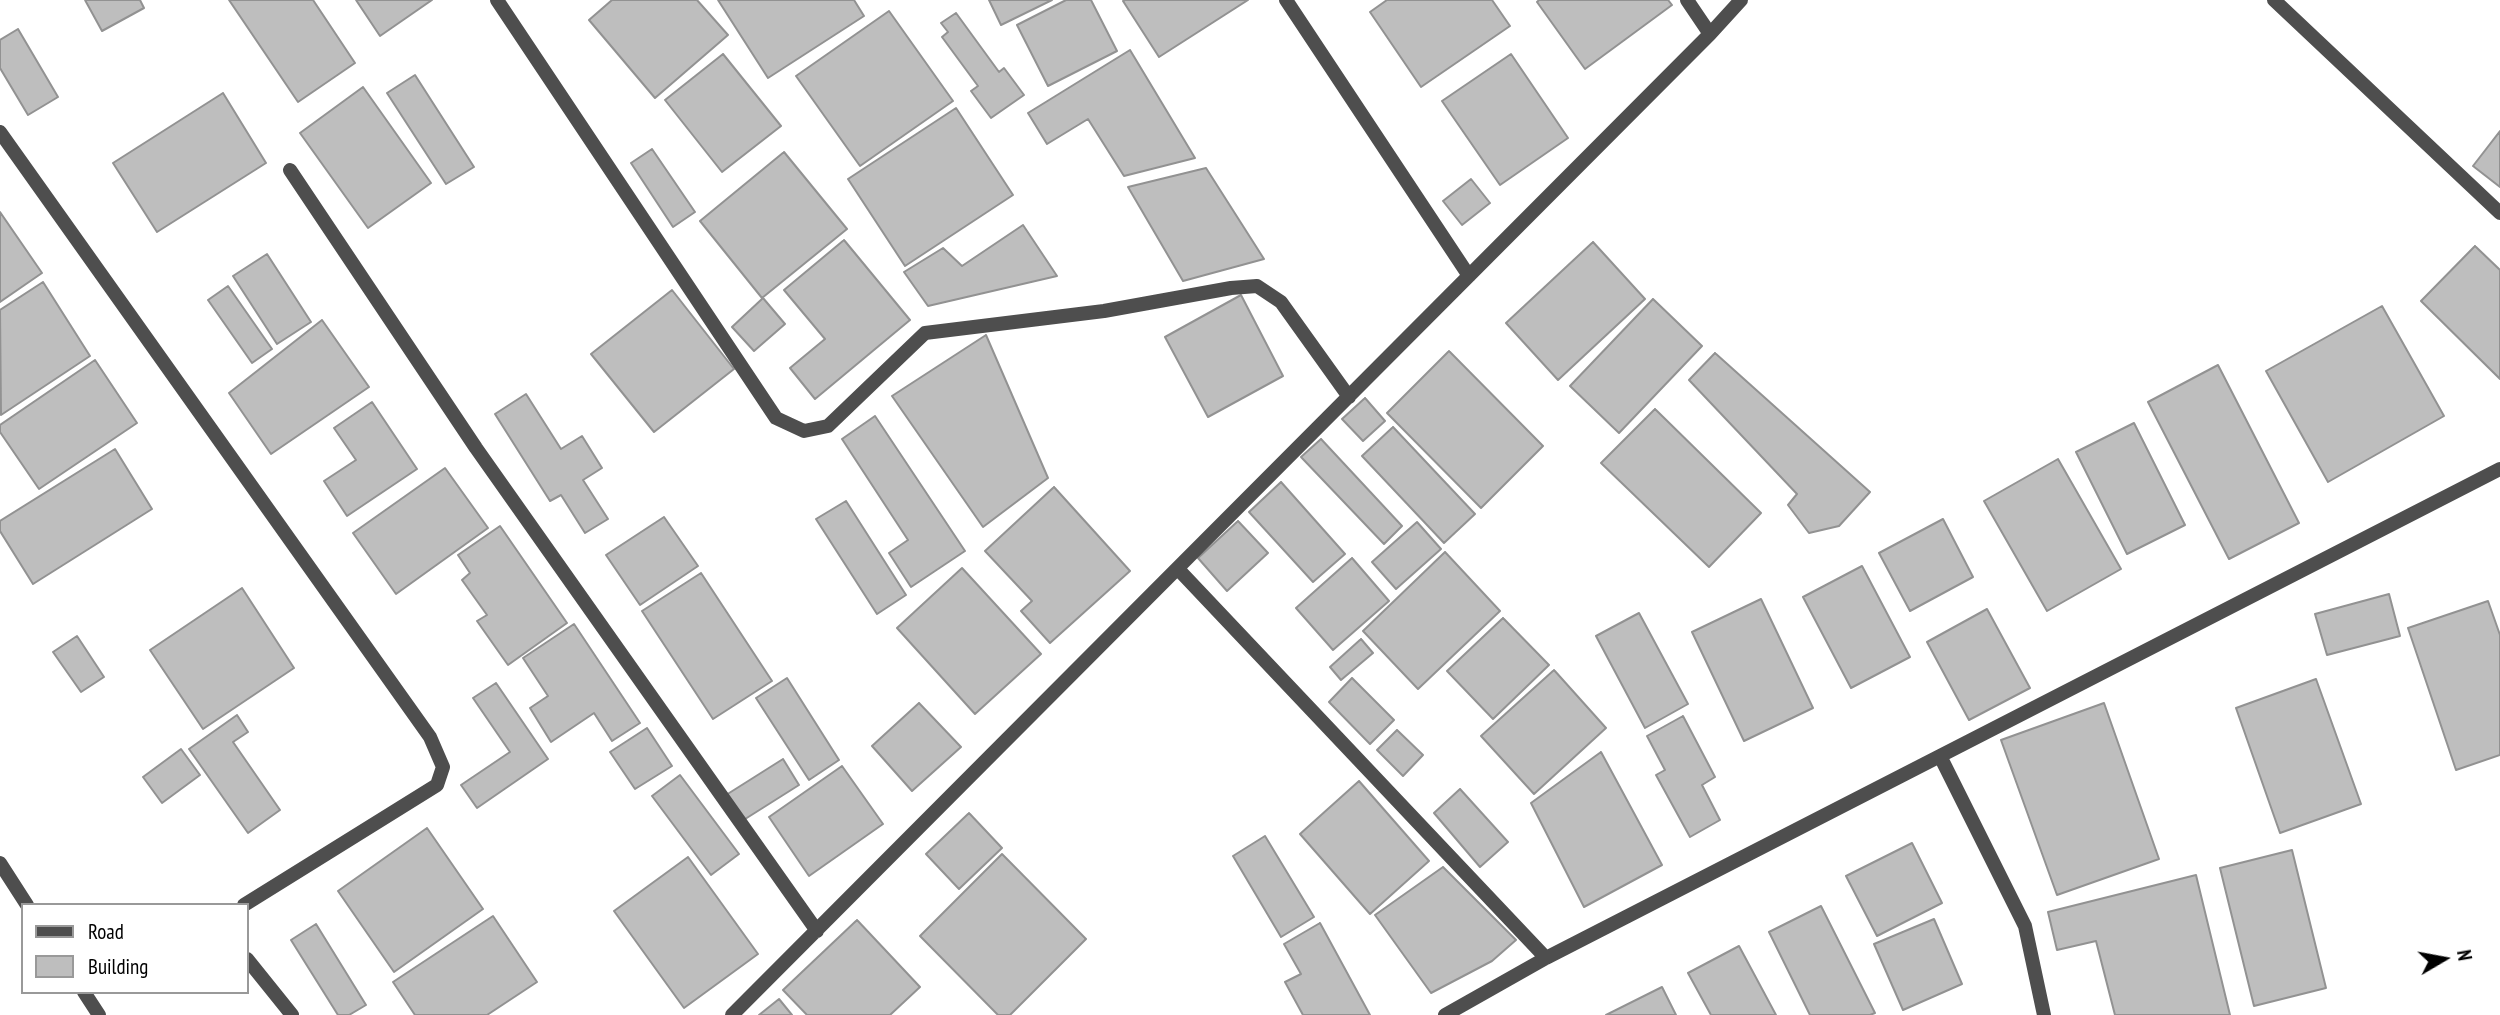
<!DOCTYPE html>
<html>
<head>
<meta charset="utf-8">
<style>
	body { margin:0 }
	#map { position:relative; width:2500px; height:1015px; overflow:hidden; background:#fff; font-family:"PT Sans Narrow",sans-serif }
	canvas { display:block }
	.legend { position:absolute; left:21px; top:903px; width:228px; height:91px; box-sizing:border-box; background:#fff; border:2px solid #999; margin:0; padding:9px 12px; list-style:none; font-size:21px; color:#000 }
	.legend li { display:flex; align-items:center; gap:14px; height:35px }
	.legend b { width:35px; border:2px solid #999 }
	.north { position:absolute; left:2409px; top:924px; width:70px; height:70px; -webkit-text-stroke:5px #fff; paint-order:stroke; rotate:80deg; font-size:19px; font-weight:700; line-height:28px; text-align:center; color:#000 }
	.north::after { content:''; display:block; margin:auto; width:24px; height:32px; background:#000; clip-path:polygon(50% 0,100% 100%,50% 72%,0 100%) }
</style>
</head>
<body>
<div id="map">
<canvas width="2500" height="1015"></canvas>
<ul class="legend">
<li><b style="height:9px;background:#4e4e4e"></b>Road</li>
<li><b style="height:19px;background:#bebebe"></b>Building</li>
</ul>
<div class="north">N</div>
</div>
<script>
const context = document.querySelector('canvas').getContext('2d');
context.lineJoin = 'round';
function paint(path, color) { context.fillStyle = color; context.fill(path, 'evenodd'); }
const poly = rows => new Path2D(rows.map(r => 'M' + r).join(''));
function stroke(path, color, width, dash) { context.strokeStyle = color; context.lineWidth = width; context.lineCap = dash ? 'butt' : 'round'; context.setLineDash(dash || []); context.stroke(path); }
const building = poly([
	[85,0,140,0,144,8,102,31,85,0],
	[229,0,313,0,355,63,298,102,229,0],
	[356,0,432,0,380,36,356,0],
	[612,0,697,0,728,35,655,98,589,20,612,0],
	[718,0,854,0,864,16,768,78,718,0],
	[989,0,1052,0,1001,25,989,0],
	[1066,0,1091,0,1117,51,1048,86,1017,25,1066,0],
	[1125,0,1248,0,1159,57,1123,1,1125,0],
	[1387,0,1492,0,1510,26,1421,87,1370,12,1387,0],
	[1539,0,1668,0,1672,5,1585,69,1537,2,1539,0],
	[889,11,953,101,860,166,796,76,889,11],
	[956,13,999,72,1004,68,1024,95,991,118,971,91,978,86,942,37,948,32,941,23,956,13],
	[18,29,58,97,28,115,0,68,0,40,18,29],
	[1130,50,1195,158,1124,176,1088,119,1047,144,1028,113,1130,50],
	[723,54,781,126,722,172,665,100,723,54],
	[1511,54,1568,138,1500,185,1442,101,1511,54],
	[415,75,474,167,446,184,387,93,415,75],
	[363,87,431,183,368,228,300,133,363,87],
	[223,93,266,163,157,232,113,163,223,93],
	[956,108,1013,195,905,266,848,179,956,108],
	[2500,131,2500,187,2473,166,2500,131],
	[652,149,695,212,673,227,631,163,652,149],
	[784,152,847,229,762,298,700,221,784,152],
	[1206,168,1264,259,1183,281,1128,187,1206,168],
	[1471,179,1490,203,1462,225,1443,201,1471,179],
	[0,212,42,273,0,302,0,212],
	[1023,225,1057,276,928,306,904,272,943,248,962,266,1023,225],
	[844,240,910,320,815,399,790,368,825,339,784,290,844,240],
	[1593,242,1645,299,1558,380,1506,323,1593,242],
	[2475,246,2500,270,2500,379,2421,301,2475,246],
	[267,254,311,322,277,344,233,276,267,254],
	[43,282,90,356,1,415,0,310,43,282],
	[228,286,272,349,252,363,208,300,228,286],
	[672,290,734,369,654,432,591,354,672,290],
	[1241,295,1283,376,1208,417,1165,337,1241,295],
	[763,298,785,324,754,351,732,327,763,298],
	[1653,299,1702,346,1619,433,1570,386,1653,299],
	[2382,306,2444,416,2328,482,2266,371,2382,306],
	[322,320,369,387,271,454,229,393,322,320],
	[986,335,1048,478,983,527,892,396,986,335],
	[1449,351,1543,446,1481,508,1387,413,1449,351],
	[1715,353,1870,492,1839,526,1809,533,1788,505,1797,494,1689,380,1715,353],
	[95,360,137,423,39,489,0,432,0,425,95,360],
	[2218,365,2299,523,2229,559,2148,402,2218,365],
	[526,394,561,449,582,436,602,468,583,480,608,519,585,533,561,495,550,501,495,414,526,394],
	[1365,398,1385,421,1363,441,1342,419,1365,398],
	[372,402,417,469,347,516,324,481,356,460,334,428,372,402],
	[1655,409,1761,513,1709,567,1601,463,1655,409],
	[875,416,965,551,911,587,889,553,908,540,842,439,875,416],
	[2134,423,2185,525,2127,554,2076,452,2134,423],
	[1393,427,1475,514,1444,543,1362,456,1393,427],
	[1321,439,1402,526,1384,544,1301,457,1321,439],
	[115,449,152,509,33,584,0,531,0,521,115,449],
	[2058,459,2121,569,2047,611,1984,501,2058,459],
	[445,468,488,528,396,594,353,533,445,468],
	[1281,482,1345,554,1313,582,1249,512,1281,482],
	[1054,487,1130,571,1050,643,1021,611,1032,601,985,551,1054,487],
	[846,501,906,595,877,614,816,519,846,501],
	[664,517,698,566,640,605,606,555,664,517],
	[1943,519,1973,577,1910,611,1879,553,1943,519],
	[1238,521,1268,553,1227,591,1198,558,1238,521],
	[1417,522,1441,549,1396,589,1372,562,1417,522],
	[500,526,567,623,508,665,477,621,487,615,462,580,470,573,458,555,500,526],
	[1445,552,1500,611,1418,689,1363,631,1445,552],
	[1352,558,1389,601,1333,650,1296,608,1352,558],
	[1862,566,1910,657,1851,688,1803,597,1862,566],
	[962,568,1041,654,975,714,897,628,962,568],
	[701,573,772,681,713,719,642,611,701,573],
	[242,588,294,668,203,729,150,650,242,588],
	[2389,594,2400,636,2327,655,2315,614,2389,594],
	[1761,599,1813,708,1744,741,1692,632,1761,599],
	[2488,601,2500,635,2500,755,2456,770,2408,628,2488,601],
	[1987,609,2030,688,1969,720,1927,642,1987,609],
	[1639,613,1688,704,1645,728,1596,636,1639,613],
	[1503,618,1549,665,1493,719,1447,671,1503,618],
	[574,624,640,723,612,741,594,713,551,742,530,708,548,696,523,658,574,624],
	[77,636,104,677,81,692,53,652,77,636],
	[1361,639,1373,653,1341,680,1330,667,1361,639],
	[1554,670,1606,728,1534,794,1481,736,1554,670],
	[787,678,839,760,809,780,756,698,787,678],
	[1352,678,1394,720,1370,744,1329,702,1352,678],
	[2316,679,2361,804,2280,833,2236,708,2316,679],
	[496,683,548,759,477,808,461,785,510,752,473,698,496,683],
	[919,703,961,747,912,791,872,746,919,703],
	[2104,703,2159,859,2057,895,2001,740,2104,703],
	[237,715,248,732,233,742,280,810,248,833,189,749,237,715],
	[1683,716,1715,777,1702,785,1720,820,1690,837,1656,775,1665,770,1647,736,1683,716],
	[647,728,672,766,635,789,610,752,647,728],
	[1397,730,1423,755,1403,776,1377,750,1397,730],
	[181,749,200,775,162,803,143,777,181,749],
	[1601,752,1662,865,1584,907,1531,803,1601,752],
	[783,759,799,785,742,821,726,795,783,759],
	[842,766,883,824,809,876,769,817,842,766],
	[680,775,739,854,711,875,652,796,680,775],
	[1359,781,1429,861,1370,914,1300,834,1359,781],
	[1460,789,1508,842,1480,867,1434,813,1460,789],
	[969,813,1002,848,959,889,926,854,969,813],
	[427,828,483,909,394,972,338,891,427,828],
	[1265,836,1314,917,1281,937,1233,856,1265,836],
	[1912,843,1942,903,1877,936,1846,876,1912,843],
	[2292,850,2326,988,2254,1006,2220,868,2292,850],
	[1002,854,1086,939,1010,1015,998,1015,920,936,1002,854],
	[688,857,758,954,684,1008,614,911,688,857],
	[1443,867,1516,940,1492,961,1431,993,1375,915,1443,867],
	[2196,875,2230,1015,2115,1015,2096,941,2057,950,2048,912,2196,875],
	[1821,906,1875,1013,1870,1015,1810,1015,1769,932,1821,906],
	[493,916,537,982,487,1015,415,1015,393,982,493,916],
	[1934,919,1962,984,1903,1010,1874,944,1934,919],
	[857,920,920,987,890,1015,807,1015,783,990,857,920],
	[1320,923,1370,1015,1303,1015,1285,982,1301,974,1284,944,1320,923],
	[316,924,366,1005,349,1015,338,1015,291,940,316,924],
	[1739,946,1776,1015,1711,1015,1688,973,1739,946],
	[1662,987,1676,1015,1606,1015,1662,987],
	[779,999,792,1015,759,1015,779,999]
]);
const street = poly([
	[497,0,776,418,804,431,828,426,925,333,1104,311,1231,288,1257,286,1281,302,1349,397],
	[1286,0,1469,276],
	[1687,0,1710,34],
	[2274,0,2500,213],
	[0,132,430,737,443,767,437,785,244,905],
	[290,170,476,448,817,931],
	[1178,569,1546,958],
	[1940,756,2025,926,2044,1015],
	[0,863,27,905],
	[247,959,292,1015],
	[84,992,99,1015],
	[732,1015,1710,34,1741,0],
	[1445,1015,1546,958,2500,469]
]);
paint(building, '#bebebe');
stroke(building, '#929292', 2);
stroke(street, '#4e4e4e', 14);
</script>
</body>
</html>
